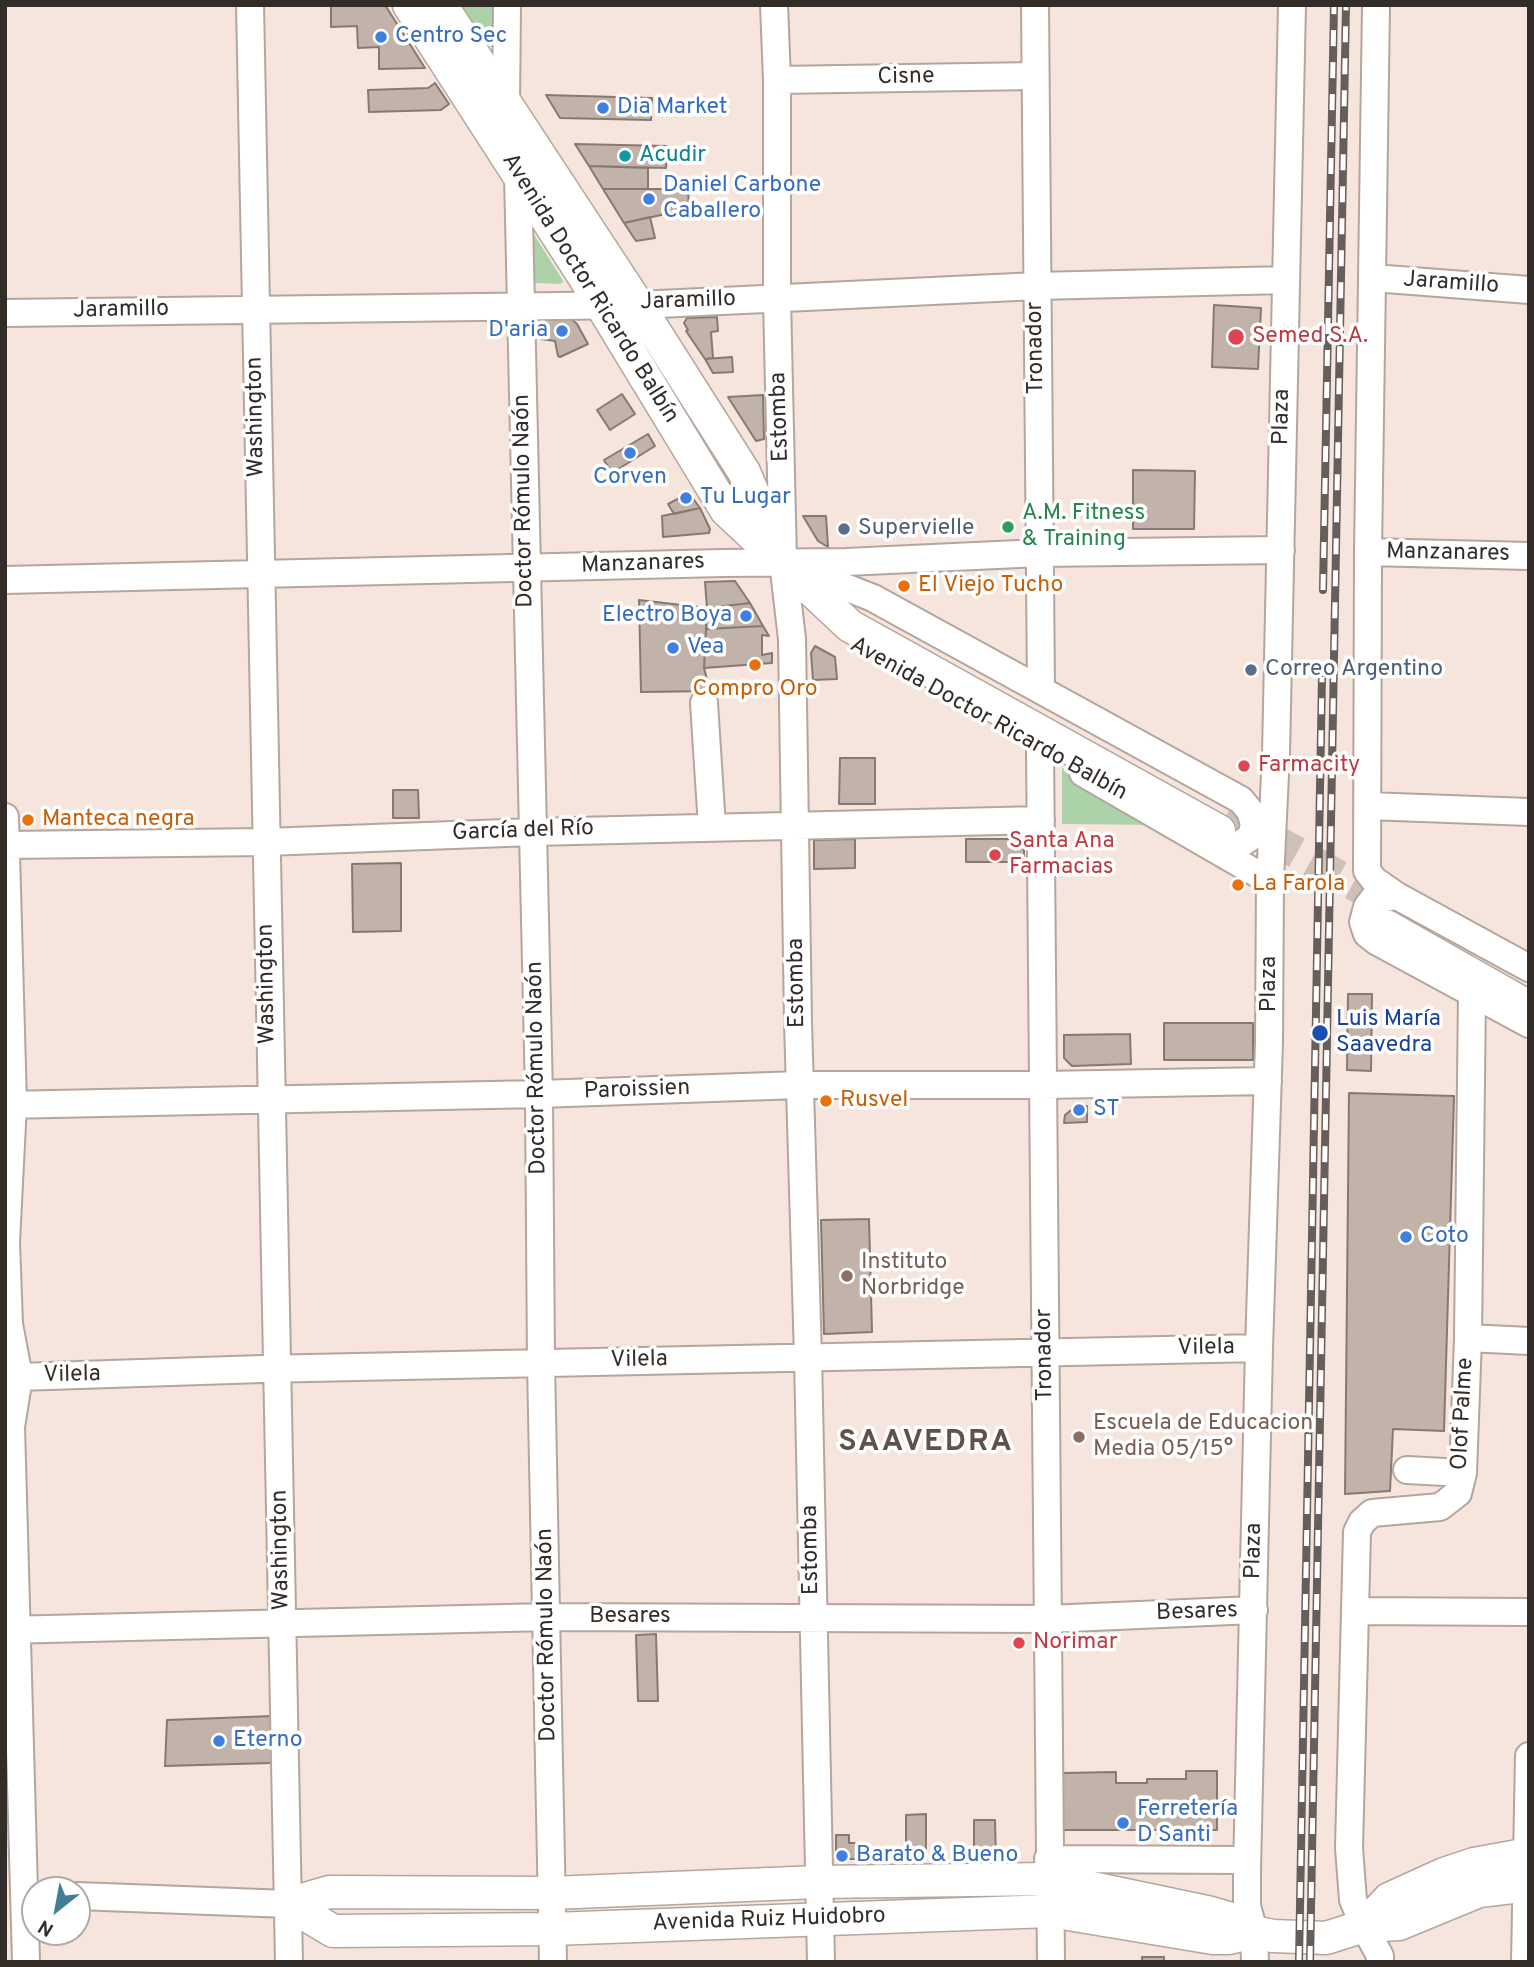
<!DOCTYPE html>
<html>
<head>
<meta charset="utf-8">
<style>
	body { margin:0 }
	#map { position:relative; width:1534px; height:1967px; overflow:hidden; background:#f5e5dc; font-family:Overpass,sans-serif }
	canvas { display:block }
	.frame { position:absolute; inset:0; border:7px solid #332d2a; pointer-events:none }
	.north { position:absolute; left:21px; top:1876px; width:70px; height:70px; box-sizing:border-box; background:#fff; border:2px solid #adabaa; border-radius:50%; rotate:211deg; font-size:19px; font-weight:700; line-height:28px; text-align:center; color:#332d2a }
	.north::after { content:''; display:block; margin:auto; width:24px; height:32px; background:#417f94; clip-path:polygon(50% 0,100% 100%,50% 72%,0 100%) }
</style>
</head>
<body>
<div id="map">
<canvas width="1534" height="1967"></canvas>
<div class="frame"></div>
<div class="north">N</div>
</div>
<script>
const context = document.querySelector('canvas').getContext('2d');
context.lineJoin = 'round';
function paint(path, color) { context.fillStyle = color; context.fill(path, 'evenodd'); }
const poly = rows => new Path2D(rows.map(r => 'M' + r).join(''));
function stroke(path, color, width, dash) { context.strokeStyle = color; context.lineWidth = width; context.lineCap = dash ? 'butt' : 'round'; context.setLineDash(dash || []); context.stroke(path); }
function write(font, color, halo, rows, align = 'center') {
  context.font = font + ' Overpass,sans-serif'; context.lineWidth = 7; context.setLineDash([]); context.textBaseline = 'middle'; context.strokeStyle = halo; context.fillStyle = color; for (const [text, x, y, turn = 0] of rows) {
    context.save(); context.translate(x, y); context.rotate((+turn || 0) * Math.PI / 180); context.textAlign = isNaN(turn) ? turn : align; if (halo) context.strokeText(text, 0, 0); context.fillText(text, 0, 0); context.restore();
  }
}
const green = poly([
	[457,5,493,5,494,32,476,33],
	[533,233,562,279,563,282,560,284,535,283,531,278,529,238],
	[1062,768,1167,825,1062,824]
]);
const building = poly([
	[331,5,385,5,425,68,379,69,379,47,358,48,357,26,331,27,331,5],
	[435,83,449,104,441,110,369,112,368,90,428,88,435,83],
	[546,95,652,98,651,120,560,118,546,95],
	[575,144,667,146,666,168,589,166,575,144],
	[589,166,648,168,648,189,603,189,589,166],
	[603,189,688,189,689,209,624,223,603,189],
	[650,217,655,238,636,241,624,223,650,217],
	[1214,305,1261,308,1258,369,1212,367,1214,305],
	[569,317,577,324,588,344,560,357,558,356,555,341,541,339,545,320,569,317],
	[717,317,718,331,711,332,713,358,705,359,686,331,688,330,684,323,687,318,717,317],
	[732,357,733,372,713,373,705,359,732,357],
	[622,394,635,414,610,430,597,410,622,394],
	[763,395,764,439,756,441,728,397,763,395],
	[648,434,655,446,612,473,604,460,648,434],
	[1133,470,1195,471,1194,529,1133,529,1133,470],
	[689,493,700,508,674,514,668,504,689,493],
	[700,508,710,529,709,533,663,537,662,516,700,508],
	[803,516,826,516,828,547,818,541,803,516],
	[735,581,750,603,707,608,705,582,735,581],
	[639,600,707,608,704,668,710,691,641,692,639,600],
	[750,603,763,626,706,629,707,608,750,603],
	[763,626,769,636,762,635,762,655,772,653,772,663,704,668,706,629,763,626],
	[815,646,835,657,837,679,813,680,811,653,815,646],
	[840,758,875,758,875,804,839,804,840,758],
	[393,790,418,790,419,818,393,818,393,790],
	[855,839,855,868,814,869,814,840,855,839],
	[966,839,1014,839,1024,849,1024,862,966,862,966,839],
	[401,863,401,931,353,932,352,864,401,863],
	[1348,994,1372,994,1371,1071,1347,1070,1348,994],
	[1164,1023,1253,1023,1253,1060,1164,1060,1164,1023],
	[1130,1034,1131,1064,1072,1066,1064,1058,1064,1035,1130,1034],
	[1349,1093,1454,1096,1444,1431,1393,1429,1390,1491,1345,1494,1349,1093],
	[1076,1106,1087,1106,1087,1122,1064,1123,1065,1115,1076,1106],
	[869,1219,872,1332,824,1334,821,1220,869,1219],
	[656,1634,658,1701,638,1701,636,1635,656,1634],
	[273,1716,271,1763,165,1766,167,1720,273,1716],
	[1186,1771,1217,1771,1217,1830,1062,1830,1062,1773,1116,1772,1116,1783,1147,1783,1147,1779,1186,1779,1186,1771],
	[926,1814,926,1849,906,1850,906,1815,926,1814],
	[974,1820,995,1820,996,1858,974,1858,974,1820],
	[836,1835,849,1835,849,1843,867,1843,867,1859,836,1859,836,1835],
	[1142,1957,1164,1957,1164,1961,1223,1962,1091,1962,1142,1961,1142,1957]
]);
const majorTunnel = poly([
	[1227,814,1398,909]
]);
const minor = poly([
	[250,5,289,1962],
	[774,5,777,80,777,299,783,562,792,639,798,1022,808,1357,821,1962],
	[1035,5,1041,690],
	[1376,5,1368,552,1367,871,1374,880,1397,896],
	[777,80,1035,76],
	[506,105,507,5],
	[518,175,539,1094,541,1363,553,1962],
	[1373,278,1529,290],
	[5,313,638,305,1037,286,1286,280],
	[1368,552,1529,556],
	[797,568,873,598,1241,800,1250,811,1254,824,1251,837,1231,850,1219,850],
	[5,580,723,563,846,562,1040,553,1281,550],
	[704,703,712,827],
	[1040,748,1051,1962],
	[1083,773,1270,881],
	[1368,806,1529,812],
	[5,817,13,1104,6,1242,9,1324,19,1377,11,1427,26,1962],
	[5,845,266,842,533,832,1041,820],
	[1529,968,1397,896,1373,899,1367,907,1363,922,1367,934,1376,941,1529,1024],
	[5,1105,539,1094,800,1085,1043,1085,1268,1081],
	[1468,1338,1529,1341],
	[19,1377,262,1369,1259,1348],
	[1407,1470,1463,1473],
	[1355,1611,1529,1612],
	[5,1630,548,1617,1048,1619,1254,1610],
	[1048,1859,1247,1860],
	[77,1896,288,1904],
	[1255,1962,1254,1932,1247,1906,1247,1870,1259,1348,1269,1042,1270,881,1276,753,1292,5],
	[1380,1962,1380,1956,1364,1926,1353,1900,1349,1848,1357,1532,1362,1522,1372,1513,1440,1507,1458,1493,1463,1473,1468,1338,1472,993],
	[1525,1962,1529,1756]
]);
const major = poly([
	[409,5,583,275,726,510,850,626,1219,831],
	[441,5,638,305,744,472,778,551],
	[1386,926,1529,1007],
	[288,1904,329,1892,552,1893,818,1882,1049,1879,1211,1913,1228,1918,1254,1932,1273,1936,1326,1938,1364,1926,1399,1924,1479,1891,1529,1885],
	[288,1904,333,1931,552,1929,1050,1911,1213,1938,1229,1938,1254,1932],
	[1364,1926,1389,1899,1444,1874,1474,1864,1529,1854]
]);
const rail = poly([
	[1323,590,1334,5],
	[1299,1962,1322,677],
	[1310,1962,1346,5]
]);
const markers = [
	[381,37,7,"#3f7fe0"],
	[603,108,7,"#3f7fe0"],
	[625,156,7,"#0f9aa8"],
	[649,199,7,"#3f7fe0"],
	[562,331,7,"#3f7fe0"],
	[1236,337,9,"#e0444e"],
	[630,453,7,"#3f7fe0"],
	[686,498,7,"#3f7fe0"],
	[1008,527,7,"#2e9e5b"],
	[844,529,7,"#5c6f8a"],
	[904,586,7,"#e8710a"],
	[746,616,7,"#3f7fe0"],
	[673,648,7,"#3f7fe0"],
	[755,665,7,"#e8710a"],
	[1251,670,7,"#5c6f8a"],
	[1244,766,7,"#e0444e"],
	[28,820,7,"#e8710a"],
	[995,855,7,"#e0444e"],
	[1238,885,7,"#e8710a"],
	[1320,1033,9,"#1a4fb4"],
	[826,1101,7,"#e8710a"],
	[1079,1110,7,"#3f7fe0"],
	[1406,1237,7,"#3f7fe0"],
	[847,1276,7,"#8d6e63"],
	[1079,1437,7,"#8d6e63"],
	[1019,1643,7,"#e0444e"],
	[219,1741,7,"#3f7fe0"],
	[1123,1823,7,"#3f7fe0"],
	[842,1856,7,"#3f7fe0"]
];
const shopNames = [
	["Centro Sec",395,37],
	["Dia Market",617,108],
	["Daniel Carbone",663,186],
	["Caballero",663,212],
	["D'aria",548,331,"right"],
	["Corven",630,478,"center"],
	["Tu Lugar",700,498],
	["Electro Boya",732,616,"right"],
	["Vea",687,648],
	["ST",1093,1110],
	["Coto",1420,1237],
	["Eterno",233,1741],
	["Ferretería",1137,1810],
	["D Santi",1137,1836],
	["Barato & Bueno",856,1856]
];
const streetNames = [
	["Cisne",906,78,-1],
	["Jaramillo",1451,284,4],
	["Avenida Doctor Ricardo Balbín",589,289,58],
	["Jaramillo",688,302,-2],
	["Jaramillo",121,311,-1],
	["Tronador",1037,348,-91],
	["Washington",257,417,-91],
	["Estomba",781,417,-92],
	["Plaza",1283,417,-89],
	["Doctor Rómulo Naón",525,501,-91],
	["Manzanares",1448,554,1],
	["Manzanares",643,565,-2],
	["Avenida Doctor Ricardo Balbín",988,720,29],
	["García del Río",523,832,-2],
	["Estomba",798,983,-91],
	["Washington",268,984,-91],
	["Plaza",1270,984,-90],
	["Doctor Rómulo Naón",538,1068,-91],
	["Paroissien",637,1091,-2],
	["Vilela",1206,1349,-1],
	["Tronador",1046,1355,-91],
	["Vilela",639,1361,-1],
	["Vilela",72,1376,-1],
	["Olof Palme",1464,1414,-87],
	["Washington",282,1550,-91],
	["Estomba",812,1550,-91],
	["Plaza",1255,1551,-89],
	["Besares",1197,1613,-2],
	["Besares",630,1617],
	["Doctor Rómulo Naón",548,1635,-91],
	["Avenida Ruiz Huidobro",769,1921,-2]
];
const cultureNames = [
	["Acudir",639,156]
];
const healthNames = [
	["Semed S.A.",1252,337],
	["Farmacity",1258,766],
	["Santa Ana",1009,842],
	["Farmacias",1009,868],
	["Norimar",1033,1643]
];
const leisureNames = [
	["A.M. Fitness",1022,514],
	["& Training",1022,540]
];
const serviceNames = [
	["Supervielle",858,529],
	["Correo Argentino",1265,670]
];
const foodNames = [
	["El Viejo Tucho",918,586],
	["Compro Oro",755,690,"center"],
	["Manteca negra",42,820],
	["La Farola",1252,885],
	["Rusvel",840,1101]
];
const transitNames = [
	["Luis María",1336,1020],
	["Saavedra",1336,1046]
];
const educationNames = [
	["Instituto",861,1263],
	["Norbridge",861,1289],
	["Escuela de Educacion",1093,1424],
	["Media 05/15°",1093,1450]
];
const districtNames = [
	["SAAVEDRA",926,1444]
];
paint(green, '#acd2aa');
paint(building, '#c1b3aa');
stroke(building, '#867970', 2);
stroke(majorTunnel, '#cec0b8', 32, [32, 16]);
stroke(minor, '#b4a69d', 30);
stroke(major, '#b4a69d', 35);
stroke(minor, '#fff', 26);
stroke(major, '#fff', 32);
stroke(rail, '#675e5a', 8);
stroke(rail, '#fff', 5, [16]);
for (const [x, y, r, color] of markers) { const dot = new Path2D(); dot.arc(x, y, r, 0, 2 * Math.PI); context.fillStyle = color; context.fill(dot); stroke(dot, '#fff', 2.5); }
write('23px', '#366cbe', '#fff', shopNames, 'left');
write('23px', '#332d2a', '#fff', streetNames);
write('23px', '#0d838f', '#fff', cultureNames, 'left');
write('23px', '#be3a42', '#fff', healthNames, 'left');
write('23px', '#27864d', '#fff', leisureNames, 'left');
write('23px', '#4e5e75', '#fff', serviceNames, 'left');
write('23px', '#c56008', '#fff', foodNames, 'left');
write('23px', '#164399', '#fff', transitNames, 'left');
write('23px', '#785e54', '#fff', educationNames, 'left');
context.letterSpacing = '2px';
write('bold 30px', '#5f524a', '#fff', districtNames);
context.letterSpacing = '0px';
</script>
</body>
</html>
